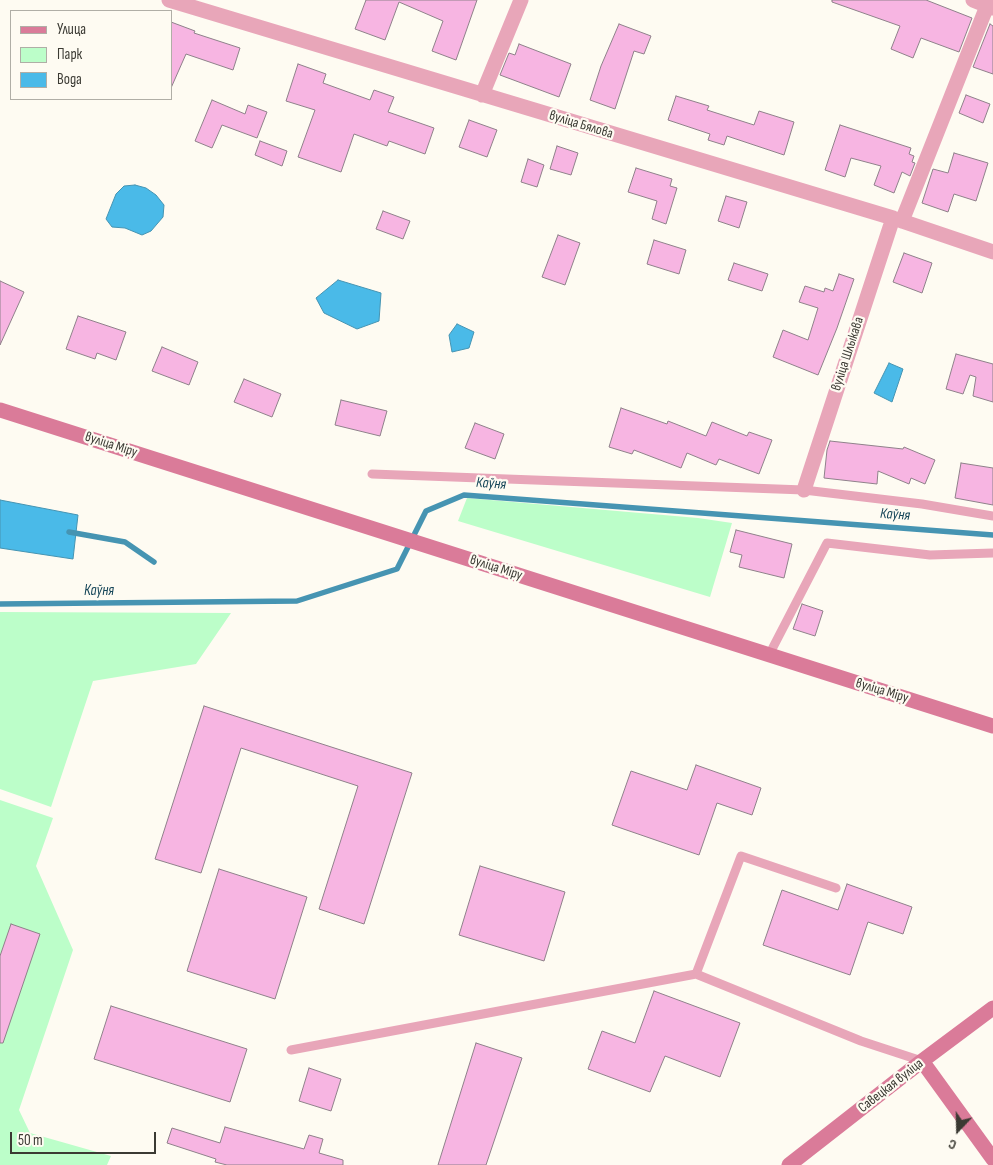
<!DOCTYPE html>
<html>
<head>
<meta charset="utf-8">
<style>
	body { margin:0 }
	#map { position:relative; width:993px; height:1165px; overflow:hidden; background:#fefbf2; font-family:"Sofia Sans Condensed",sans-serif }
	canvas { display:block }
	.legend { position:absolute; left:10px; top:10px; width:162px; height:90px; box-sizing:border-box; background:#fefbf2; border:1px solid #b0aea6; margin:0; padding:6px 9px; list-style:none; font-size:15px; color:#3b3a33 }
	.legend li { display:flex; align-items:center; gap:10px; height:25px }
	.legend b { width:25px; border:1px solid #b0aea6 }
	.north { position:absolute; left:933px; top:1105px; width:50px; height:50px; -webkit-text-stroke:4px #fefbf2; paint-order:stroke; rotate:201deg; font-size:14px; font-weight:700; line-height:20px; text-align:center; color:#3b3a33 }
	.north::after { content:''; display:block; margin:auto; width:18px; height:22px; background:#3b3a33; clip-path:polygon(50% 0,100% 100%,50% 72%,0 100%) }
	.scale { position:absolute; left:10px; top:1132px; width:146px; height:22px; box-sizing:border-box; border:2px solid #3b3a33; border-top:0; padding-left:6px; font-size:15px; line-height:18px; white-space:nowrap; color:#3b3a33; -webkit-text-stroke:4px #fefbf2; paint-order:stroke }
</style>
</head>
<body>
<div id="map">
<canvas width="993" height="1165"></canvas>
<ul class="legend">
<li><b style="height:6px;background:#da7b99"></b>Улица</li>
<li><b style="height:14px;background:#bcfec9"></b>Парк</li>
<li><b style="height:14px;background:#4abae8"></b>Вода</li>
</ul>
<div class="north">С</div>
<div class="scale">50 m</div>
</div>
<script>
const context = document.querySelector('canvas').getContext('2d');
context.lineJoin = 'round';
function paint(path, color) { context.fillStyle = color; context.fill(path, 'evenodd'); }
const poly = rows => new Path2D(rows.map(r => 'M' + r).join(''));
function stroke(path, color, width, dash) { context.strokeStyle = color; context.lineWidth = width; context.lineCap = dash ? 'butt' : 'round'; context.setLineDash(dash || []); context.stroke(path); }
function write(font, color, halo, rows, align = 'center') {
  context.font = font + ' "Sofia Sans Condensed",sans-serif'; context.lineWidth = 4.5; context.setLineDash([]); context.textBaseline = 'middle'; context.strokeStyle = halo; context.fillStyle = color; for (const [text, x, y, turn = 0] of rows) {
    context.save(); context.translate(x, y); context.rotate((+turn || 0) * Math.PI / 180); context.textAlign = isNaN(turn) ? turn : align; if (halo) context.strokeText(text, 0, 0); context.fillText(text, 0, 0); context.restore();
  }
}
const green = poly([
	[467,498,698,518,732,523,710,597,458,521],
	[0,612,1,612,231,613,196,664,93,681,51,807,0,789],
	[0,800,53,818,36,866,73,950,19,1110,30,1133,111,1156,107,1165,0,1165]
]);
const water = poly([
	[135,185,146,188,156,195,164,205,163,217,151,231,142,235,125,228,112,227,106,219,116,194,124,186,135,185],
	[338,280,381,293,379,321,357,329,324,313,316,298,338,280],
	[457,324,474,332,469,348,452,352,449,335,457,324],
	[889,363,903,369,892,402,874,393,889,363],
	[0,500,78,515,73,559,0,548,0,500]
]);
const stream = poly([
	[69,532,125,542,154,562],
	[0,604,297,601,397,569,426,511,464,495,993,535]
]);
const building = poly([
	[366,0,477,0,456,60,432,51,443,21,399,2,385,40,355,29,366,0],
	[832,0,926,0,972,18,959,52,921,38,913,58,891,49,900,26,832,2,832,0],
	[171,22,195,31,194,33,240,48,233,70,186,54,171,88,171,22],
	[619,24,651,36,644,54,634,51,615,109,590,100,601,66,619,24],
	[990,24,993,26,993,74,973,67,990,24],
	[519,44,571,64,559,97,500,75,509,53,515,55,519,44],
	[298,64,326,74,323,83,370,100,374,90,394,97,388,112,434,128,425,154,389,141,387,146,354,134,341,172,298,157,315,110,286,101,298,64],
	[966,95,990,104,983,123,959,113,966,95],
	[676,96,709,106,707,110,754,125,759,111,794,122,784,155,727,136,724,145,708,140,710,134,668,120,676,96],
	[212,100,245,114,248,105,267,112,257,138,222,125,212,148,195,141,212,100],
	[469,120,497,130,487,157,459,147,469,120],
	[840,125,911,148,909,154,914,156,912,162,915,163,910,176,902,172,894,193,874,185,881,166,851,158,845,177,825,170,840,125],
	[260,141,287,151,282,166,255,155,260,141],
	[557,146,578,153,571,175,550,169,557,146],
	[954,153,988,163,976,201,954,194,948,212,922,203,933,169,948,173,954,153],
	[528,159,544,165,537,187,521,182,528,159],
	[636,168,672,179,670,186,677,188,666,224,652,219,657,201,628,192,636,168],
	[726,196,747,202,739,228,718,221,726,196],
	[383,211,410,221,403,239,376,229,383,211],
	[558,235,580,243,565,285,542,277,558,235],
	[654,240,686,250,679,274,647,264,654,240],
	[904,253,932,263,922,293,893,282,904,253],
	[734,263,768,274,762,291,728,280,734,263],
	[839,274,854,279,837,328,818,375,773,357,783,330,808,340,818,308,799,302,805,286,824,292,825,288,833,291,839,274],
	[0,281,24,292,0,345,0,281],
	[78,316,126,332,116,360,97,353,95,359,66,349,78,316],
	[162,347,198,362,189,385,152,371,162,347],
	[956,354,993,364,993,402,973,396,976,377,970,375,963,394,946,389,956,354],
	[244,379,281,394,272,417,234,402,244,379],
	[341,400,387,411,380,436,335,425,341,400],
	[621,408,667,424,668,421,706,436,712,422,747,436,749,432,772,440,759,474,719,459,716,465,687,453,681,468,634,450,632,454,609,447,621,408],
	[475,423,504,434,495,459,465,448,475,423],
	[830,441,903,449,904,447,935,460,925,484,911,478,909,484,878,471,877,484,824,478,827,450,830,441],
	[961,463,993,468,993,505,955,498,961,463],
	[736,530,792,544,784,578,739,567,742,555,730,552,736,530],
	[802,604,823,611,815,636,793,629,802,604],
	[204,706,412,773,364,924,319,909,358,786,241,748,201,873,155,859,204,706],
	[696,765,761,788,752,815,717,803,699,855,612,825,631,771,687,790,696,765],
	[480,866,565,892,544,961,459,935,480,866],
	[219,869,307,897,275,999,187,971,219,869],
	[847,884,912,907,903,934,868,922,850,975,763,945,782,890,838,910,847,884],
	[11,924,40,934,3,1043,0,1043,0,956,11,924],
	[654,991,740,1023,720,1077,665,1056,650,1092,588,1069,602,1031,635,1043,654,991],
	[111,1006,247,1049,230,1102,94,1059,111,1006],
	[476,1043,522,1058,486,1165,438,1165,476,1043],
	[309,1068,341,1079,331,1111,299,1101,309,1068],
	[225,1127,304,1149,309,1135,323,1139,319,1153,343,1160,343,1165,227,1165,215,1162,216,1159,167,1143,172,1128,220,1143,225,1127]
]);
const lane = poly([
	[372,474,804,490,922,504,993,516],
	[769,655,827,543,930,555,993,553],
	[696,974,741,856,836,888],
	[291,1050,696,974,861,1041,922,1061]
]);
const street = poly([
	[169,0,893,218,993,252],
	[973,0,993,8],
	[482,95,521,0],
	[902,221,987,6],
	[804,490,893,218]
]);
const secondary = poly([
	[0,410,993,726],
	[922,1061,993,1159],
	[789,1165,922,1061,993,1008]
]);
const streetNames = [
	["вуліца Бялова",581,125,17],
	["вуліца Шлыкава",848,354,-72],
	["вуліца Міру",111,445,18],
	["вуліца Міру",496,568,18],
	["вуліца Міру",882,691,17],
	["Савецкая вуліца",891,1086,-38]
];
const waterNames = [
	["Каўня",491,484,4],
	["Каўня",895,515,4],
	["Каўня",99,591]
];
paint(green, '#bcfec9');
paint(water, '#4abae8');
stroke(water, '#4694b2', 1);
stroke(stream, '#4694b2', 5.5);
paint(building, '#f7b5e2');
stroke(building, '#8f818a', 1);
stroke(lane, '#e8a6b9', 9);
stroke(street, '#e8a6b9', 15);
stroke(secondary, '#da7b99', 15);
write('14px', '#3b3a33', '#fefbf2', streetNames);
write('italic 15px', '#154558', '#fefbf2', waterNames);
</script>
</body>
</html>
